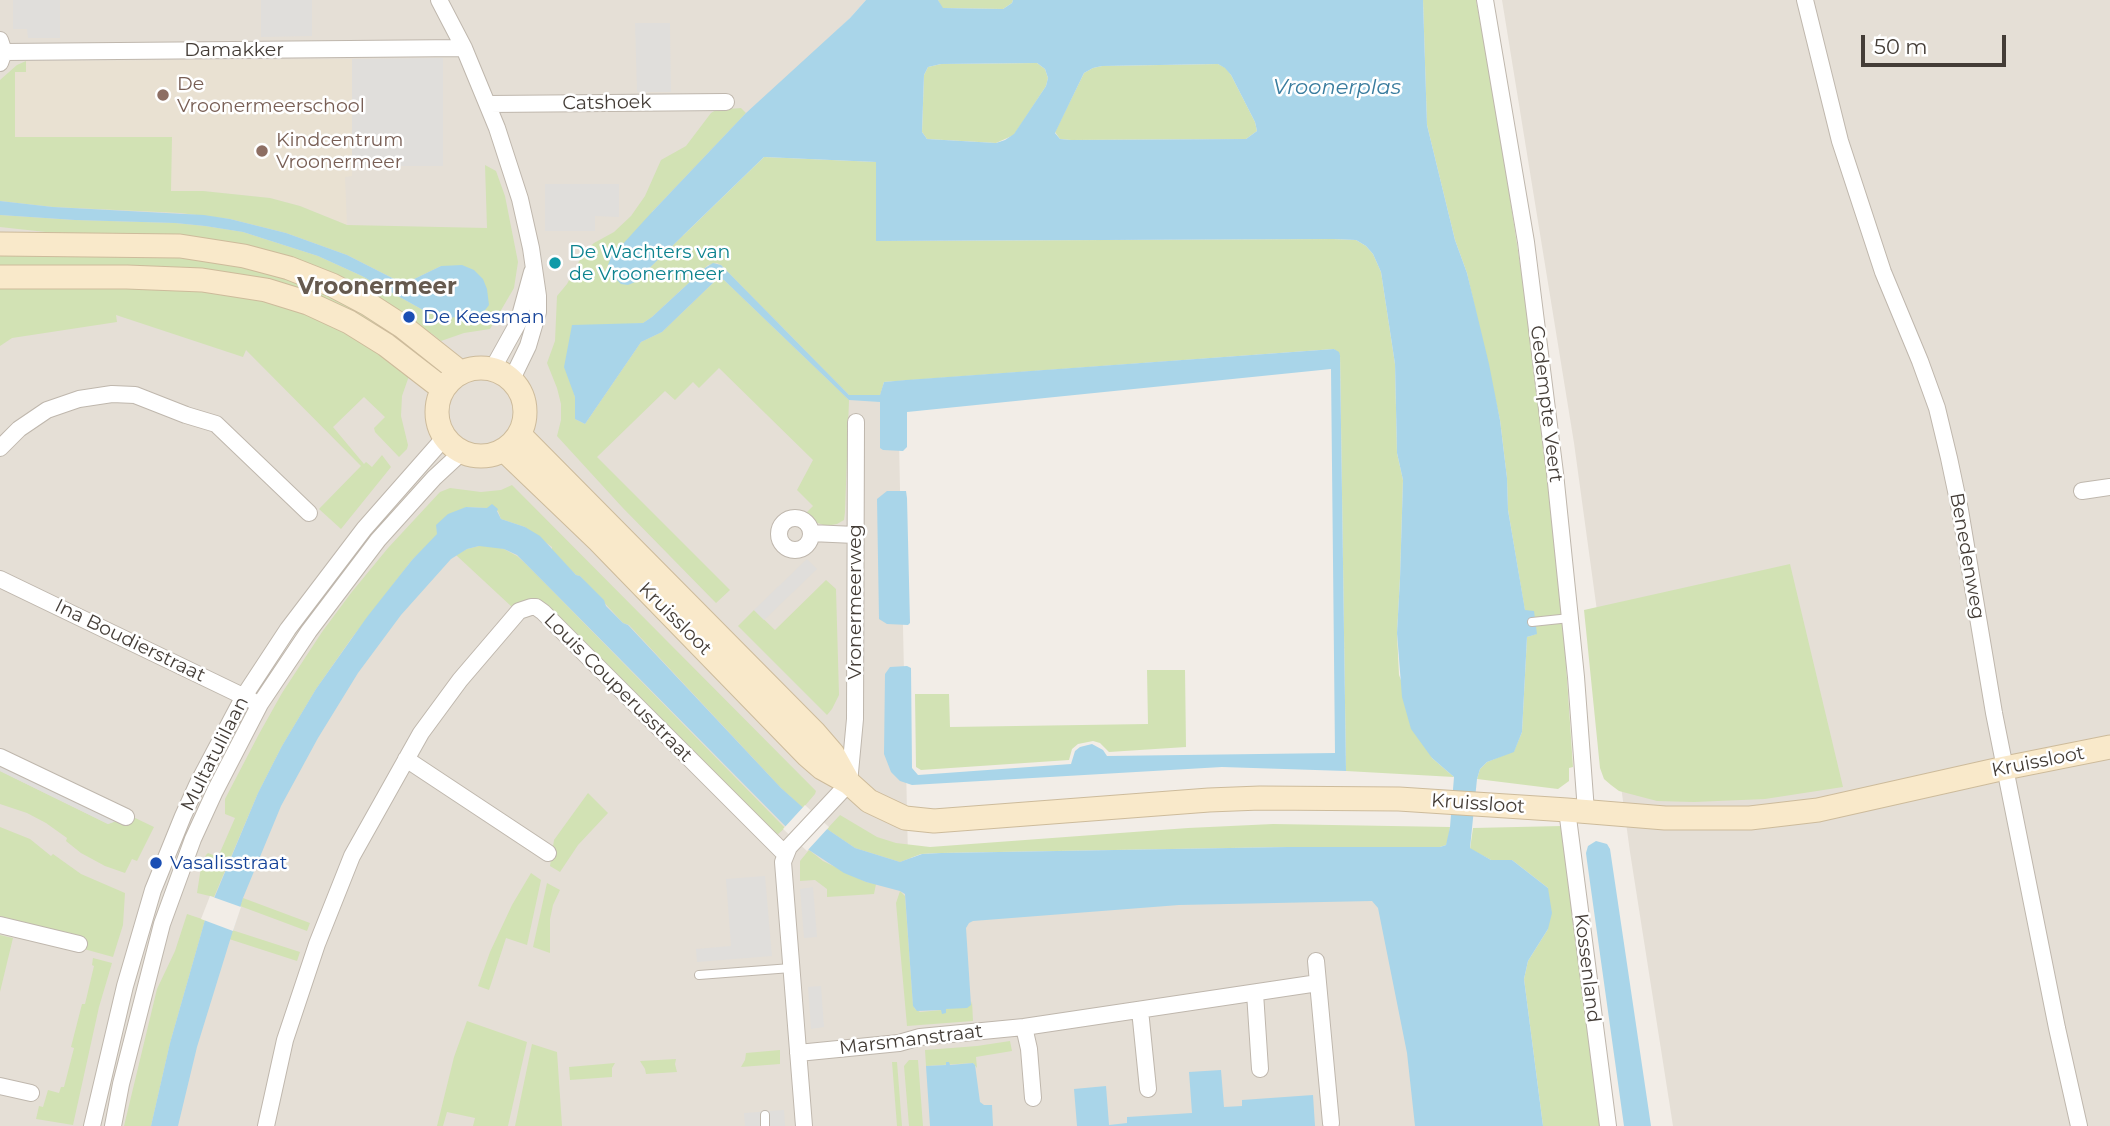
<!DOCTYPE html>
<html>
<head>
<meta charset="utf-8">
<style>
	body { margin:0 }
	#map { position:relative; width:2110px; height:1126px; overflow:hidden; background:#f2ede7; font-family:Montserrat,sans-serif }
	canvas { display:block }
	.scale { position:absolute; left:1861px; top:35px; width:145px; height:32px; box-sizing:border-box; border:4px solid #443d37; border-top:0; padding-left:9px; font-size:21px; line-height:24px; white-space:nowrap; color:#443d37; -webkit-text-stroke:5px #fff; paint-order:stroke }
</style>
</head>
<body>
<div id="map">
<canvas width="2110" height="1126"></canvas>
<div class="scale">50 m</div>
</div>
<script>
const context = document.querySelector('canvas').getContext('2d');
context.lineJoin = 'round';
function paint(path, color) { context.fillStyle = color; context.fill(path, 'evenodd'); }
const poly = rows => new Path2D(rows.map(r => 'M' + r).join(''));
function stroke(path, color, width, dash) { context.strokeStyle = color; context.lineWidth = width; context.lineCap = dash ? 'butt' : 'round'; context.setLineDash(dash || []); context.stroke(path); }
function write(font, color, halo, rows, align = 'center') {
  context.font = font + ' Montserrat,sans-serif'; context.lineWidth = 5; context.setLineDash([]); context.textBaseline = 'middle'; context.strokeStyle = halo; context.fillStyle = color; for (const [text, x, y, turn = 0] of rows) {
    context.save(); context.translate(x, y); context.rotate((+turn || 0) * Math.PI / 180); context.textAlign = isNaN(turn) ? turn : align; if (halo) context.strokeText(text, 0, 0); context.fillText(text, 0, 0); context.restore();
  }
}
const residential = poly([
	[0,0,866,0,850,18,652,212,898,396,908,858,1417,859,1461,1126,0,1126],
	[1502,0,2110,0,2110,1126,1673,1126,1630,852,1574,443]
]);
const education = poly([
	[352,59,352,176,345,177,347,225,300,206,270,198,203,191,171,191,171,137,15,137,15,72,26,71,26,61]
]);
const green = poly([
	[938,0,1013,0,1012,3,1003,9,942,8],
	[1423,0,1476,0,1495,101,1531,335,1562,605,1573,767,1569,768,1569,781,1558,789,1477,779,1480,769,1487,762,1514,751,1522,732,1527,637,1536,634,1525,611,1508,510,1507,478,1500,420,1467,273,1455,240,1427,125],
	[26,61,26,72,15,72,15,137,172,137,171,191,203,191,270,198,300,206,347,225,487,228,485,165,496,171,505,196,518,262,514,288,490,329,464,333,441,341,431,333,426,337,334,278,73,235,0,227,0,215,75,220,175,223,205,226,243,232,318,256,362,276,423,310,435,313,441,266,408,282,402,283,347,255,286,233,230,219,180,213,53,207,0,201,0,80,17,65],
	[1037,63,1045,69,1048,78,1046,86,1014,135,996,143,927,139,922,132,924,75,928,67,941,64],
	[1218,64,1226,68,1231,75,1255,122,1257,131,1246,139,1071,140,1060,139,1055,132,1084,73,1093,68,1102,66],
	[741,108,746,113,652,212,635,282,764,157,877,162,876,241,1333,239,1356,240,1366,246,1373,254,1381,272,1395,364,1397,453,1403,480,1400,578,1397,633,1399,675,1432,758,1454,777,1346,771,1340,355,1334,349,884,382,880,395,849,395,721,265,717,263,708,265,652,317,643,323,630,324,572,386,575,397,575,419,585,424,641,342,662,332,715,281,719,279,724,280,849,400,845,512,844,520,837,524,826,526,815,522,806,513,813,506,797,490,813,460,719,368,699,388,693,382,675,400,665,391,597,457,730,590,716,603,622,507,557,436,561,420,561,404,557,388,547,363,555,341,557,296,567,284,584,252,594,243,614,232,631,216,645,196,661,160,686,146,711,113,716,110],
	[151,255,225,263,329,290,418,348,411,356,319,303,0,267,0,256],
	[124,286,243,290,357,333,409,376,402,396,401,416,408,445,407,449,399,457,375,432,374,428,385,417,364,397,333,427,364,464,366,462,372,467,382,455,391,467,341,529,319,509,361,466,246,350,243,357,116,315,117,322,12,338,0,346,0,287],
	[512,485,816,791,815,794,803,808,781,788,629,625,623,623,580,576,576,575,552,550,552,547,525,527,501,519,498,511,487,508,466,507,412,560,351,639,316,689,282,746,258,793,214,897,197,893,201,867,206,855,208,853,218,857,235,818,225,814,225,799,259,734,282,693,322,632,351,593,388,548,440,492,450,488,481,492,501,490],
	[479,546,491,546,504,549,517,556,526,564,785,828,777,835,522,602,512,607,456,555,467,549],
	[1790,564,1843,787,1765,799,1694,802,1657,801,1619,791,1611,785,1604,779,1600,768,1584,610],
	[826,580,836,589,839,695,832,709,827,715,738,626,754,610,775,630],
	[1147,670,1185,670,1186,747,1109,752,1100,743,1093,741,1078,744,1072,749,1069,760,921,770,916,767,915,694,949,694,950,727,1148,724],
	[0,771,108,824,116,821,126,826,131,816,154,827,137,861,132,859,125,873,105,866,81,853,66,841,67,838,46,823,27,813,0,804],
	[588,793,608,813,578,845,560,872,550,866,554,840],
	[840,815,877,837,896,843,930,847,1188,828,1273,824,1450,827,1448,841,1446,845,1440,847,1287,847,941,853,921,854,900,862,855,848,827,829],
	[1562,826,1603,1126,1543,1126,1524,979,1528,961,1548,929,1548,888,1512,860,1491,860,1470,849,1473,828],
	[0,827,30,839,51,856,53,854,81,874,125,893,123,925,113,957,84,949,86,938,0,916],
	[809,850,823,861,866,882,876,884,874,894,827,897,827,889,815,880,800,881,800,861],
	[531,873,541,880,527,945,506,938,489,990,478,986,490,952,512,905],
	[547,883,560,890,553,905,550,919,550,953,533,947],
	[900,891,905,896,913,1005,915,1009,920,1012,942,1010,946,1013,945,1009,971,1005,972,1001,973,1021,907,1026,896,903],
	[243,898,310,923,307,931,240,906],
	[187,914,205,920,170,1043,151,1126,124,1126,157,989,175,951],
	[232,930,300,952,297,961,229,939],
	[0,935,13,938,0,992],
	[93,958,112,963,99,1007,73,1125,36,1119,39,1106,43,1107,48,1090,59,1093,61,1087,64,1087,74,1048,71,1047,82,1004,85,1004,94,966,92,965],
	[467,1021,527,1042,508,1126,473,1126,475,1118,447,1112,443,1126,437,1126,454,1057],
	[1010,1041,1012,1051,976,1057,977,1068,973,1063,926,1066,925,1050,977,1046],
	[532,1044,557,1052,562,1126,515,1126],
	[780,1050,780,1064,741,1067,745,1060,746,1053],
	[676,1059,675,1064,677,1072,646,1074,645,1069,640,1061],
	[909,1060,918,1060,923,1126,909,1126,904,1066],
	[892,1062,897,1062,902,1126,897,1126],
	[615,1063,612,1068,612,1077,570,1080,569,1067]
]);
const parking = poly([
	[13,0,60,0,60,38,28,38,27,29,13,29],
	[261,0,312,0,312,36,261,37],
	[635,23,670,23,671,92,637,92],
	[443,58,443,166,352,166,352,59],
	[545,184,619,184,619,217,595,216,595,231,545,231],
	[807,559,817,569,764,620,754,610],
	[0,765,116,821,108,824,0,771],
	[765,876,772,956,697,962,696,949,731,946,726,879],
	[813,887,817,937,804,938,800,889],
	[821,986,824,1027,811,1029,808,987],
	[784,1110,785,1126,745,1126,744,1113]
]);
const water = poly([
	[866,0,938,0,943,8,1003,9,1012,3,1013,0,1423,0,1427,125,1455,240,1467,273,1489,364,1500,420,1507,478,1508,510,1525,610,1534,611,1537,634,1527,637,1522,732,1514,752,1487,762,1480,769,1477,779,1470,848,1491,860,1512,860,1548,888,1552,913,1548,929,1528,961,1524,979,1543,1126,1415,1126,1407,1053,1378,908,1372,901,1179,905,973,921,969,923,966,928,971,1005,967,1008,946,1009,946,1013,942,1014,941,1010,917,1011,913,1006,905,894,900,891,866,882,844,873,809,850,526,564,517,555,504,549,479,546,467,549,451,559,401,615,358,673,318,738,281,806,243,898,197,1047,178,1126,151,1126,170,1043,205,920,258,793,282,746,316,689,367,617,412,560,437,534,436,525,448,514,466,507,487,508,492,504,498,509,497,511,501,519,525,527,540,536,576,575,580,576,604,600,606,606,623,623,628,625,781,788,827,829,855,848,900,862,922,854,941,853,1287,847,1440,847,1446,845,1450,827,1454,777,1432,758,1411,729,1402,697,1397,633,1400,578,1403,480,1397,453,1395,364,1381,272,1373,254,1366,246,1356,240,1333,239,876,241,876,162,764,157,635,282,628,285,621,284,612,275,608,265,611,257,652,212,746,113,850,18],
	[1037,63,1045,69,1048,78,1046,86,1014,134,1005,140,996,143,927,139,922,132,924,75,928,67,941,64],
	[1218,64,1225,68,1231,75,1255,122,1257,131,1246,139,1071,140,1060,139,1055,133,1084,73,1093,68,1102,66],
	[0,201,53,207,204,215,230,219,286,233,347,255,402,283,408,282,441,266,462,265,474,270,483,279,487,289,489,305,482,314,448,318,423,310,362,276,318,256,243,232,205,226,175,223,75,220,0,215],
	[713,263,721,265,849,395,880,395,884,382,906,380,1334,349,1339,352,1340,355,1346,771,1222,767,912,785,900,781,891,772,884,754,885,674,890,667,907,666,911,668,912,768,918,775,1071,764,1075,751,1080,747,1092,744,1103,750,1107,756,1335,753,1331,369,907,412,907,447,903,451,883,450,880,448,880,402,849,400,724,280,719,279,715,281,662,332,641,342,585,424,575,419,575,397,564,367,572,325,643,323,652,317,705,268],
	[887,491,906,491,907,498,910,623,908,625,887,624,879,619,877,499],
	[1596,841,1607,844,1610,849,1651,1126,1624,1126,1587,861,1586,853,1588,846],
	[946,1062,949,1062,950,1065,973,1063,975,1065,980,1102,984,1105,992,1105,993,1126,930,1126,926,1066,946,1065],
	[1221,1070,1224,1107,1242,1106,1242,1100,1313,1095,1315,1126,1077,1126,1074,1089,1106,1086,1109,1125,1127,1123,1127,1117,1192,1113,1189,1072]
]);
const pier = poly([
	[805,805,829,827,807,851,783,829],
	[210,896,241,907,233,931,201,919]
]);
const lane = poly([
	[1532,622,1570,618],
	[699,975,791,968],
	[765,1115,765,1126]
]);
const street = poly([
	[439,0,464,48,497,128,520,199,531,248,538,296,538,312,528,346,512,379],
	[1485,0,1526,242,1555,473,1576,677,1586,811],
	[1805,0,1840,141,1883,272,1920,361,1937,408,1949,458,1960,510,1994,713,2057,1028,2079,1126],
	[0,40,4,52,0,63],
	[4,52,464,48],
	[489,104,726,102],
	[493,368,518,323,532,272],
	[0,448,19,429,47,410,79,399,112,394,135,395,186,415,216,424,309,513],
	[2082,491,2110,487],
	'779 534a16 16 0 1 1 32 0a16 16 0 1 1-32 0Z',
	[811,533,855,535],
	[0,579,251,700],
	[0,757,126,817],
	[406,759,548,853],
	[1567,810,1608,1126],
	[0,925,79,944],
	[1316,961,1331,1123],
	[1255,993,1260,1069],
	[1140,1010,1148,1089],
	[1024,1027,1029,1049,1033,1098],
	[798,1053,899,1043,920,1037,1024,1027,1318,983],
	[0,1086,31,1093],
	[92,1126,125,986,153,890,183,816,198,783,244,696,288,629,364,529,445,437],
	[113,1126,121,1084,162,924,193,839,215,791,260,704,309,631,378,540,434,478,462,452],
	[266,1126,285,1040,317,944,352,856,421,733,460,680,519,611,531,607,536,607,543,612,785,854],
	[804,1126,783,862,789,847,849,783,855,719,856,422]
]);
const secondary = poly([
	[0,244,180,246,244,256,289,268,332,285,368,304,402,326,460,372],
	[0,277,127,277,202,280,266,290,308,303,349,322,386,345,443,389],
	'437 412a44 44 0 1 1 88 0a44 44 0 1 1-88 0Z',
	[520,435,814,732,833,754,849,783],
	[504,450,599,541,807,755,822,768,849,783,869,801,905,818,934,821,1209,800,1260,798,1399,799,1567,810,1665,818,1750,818,1818,810,2005,768,2110,747]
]);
const markers = [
	[163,95,7,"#8d6e63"],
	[262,151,7,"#8d6e63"],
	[555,263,7,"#0f9aa8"],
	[409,317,7,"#1a4fb4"],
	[156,863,7,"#1a4fb4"]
];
const streetNames = [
	["Damakker",234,50],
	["Catshoek",607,103,-1],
	["Gedempte Veert",1546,404,83],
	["Benedenweg",1967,556,80],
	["Vronermeerweg",855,602,-90],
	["Kruissloot",675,619,45],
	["Ina Boudierstraat",130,641,26],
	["Louis Couperusstraat",618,688,45],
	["Multatulilaan",215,754,-63],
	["Kruissloot",2038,762,-11],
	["Kruissloot",1478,804,4],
	["Kossenland",1587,968,83],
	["Marsmanstraat",911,1040,-7]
];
const educationNames = [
	["De",177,84],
	["Vroonermeerschool",177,106],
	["Kindcentrum",276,140],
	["Vroonermeer",276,162]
];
const cultureNames = [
	["De Wachters van",569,252],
	["de Vroonermeer",569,274]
];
const transitNames = [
	["De Keesman",423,317],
	["Vasalisstraat",170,863]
];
const waterNames = [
	["Vroonerplas",1337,88]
];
const quarterNames = [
	["Vroonermeer",377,287]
];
paint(residential, '#e5dfd6');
paint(education, '#e9e1d2');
paint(green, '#d2e2b4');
paint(parking, '#e0dedb');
paint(water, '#a9d5e9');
paint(pier, '#f2ede7');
stroke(lane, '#bfb7ad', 10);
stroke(street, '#bfb7ad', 18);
stroke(secondary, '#cdbb9b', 25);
stroke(lane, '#fff', 8);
stroke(street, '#fff', 16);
stroke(secondary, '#f9e9ca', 23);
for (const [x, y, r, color] of markers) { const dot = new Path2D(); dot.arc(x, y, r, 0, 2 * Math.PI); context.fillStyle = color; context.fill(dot); stroke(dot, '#fff', 2.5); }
write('19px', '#443d37', '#fff', streetNames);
write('19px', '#785e54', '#fff', educationNames, 'left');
write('19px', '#0d838f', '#fff', cultureNames, 'left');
write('19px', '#164399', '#fff', transitNames, 'left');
write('italic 21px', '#397c9e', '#fff', waterNames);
write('bold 23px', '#665a4f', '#fff', quarterNames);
</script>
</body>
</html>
